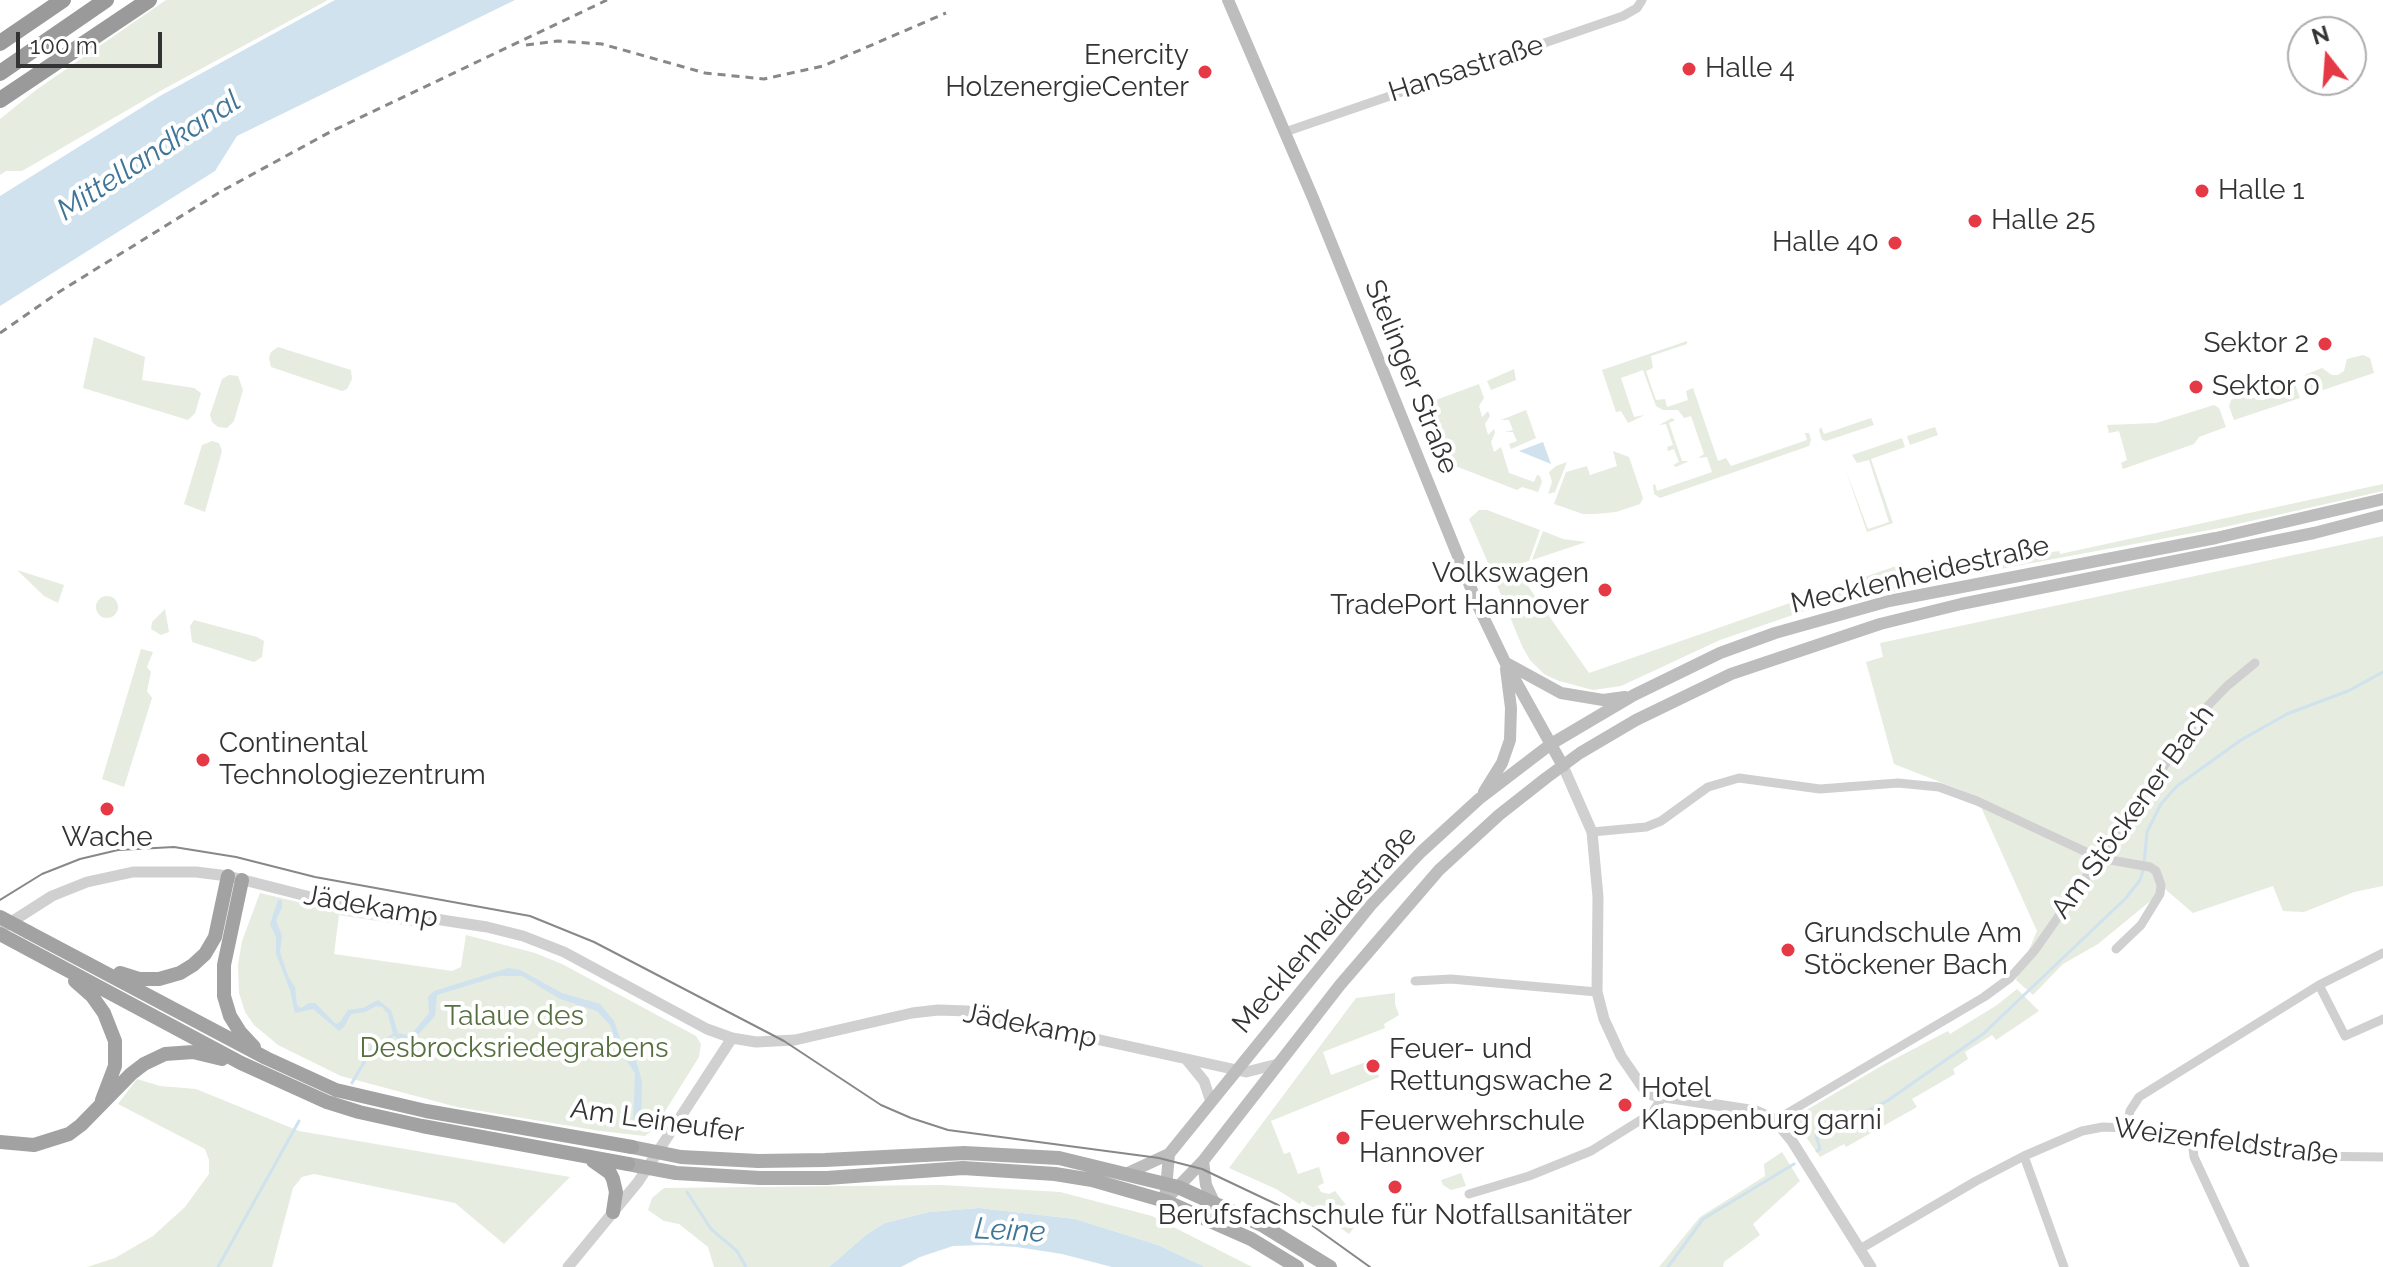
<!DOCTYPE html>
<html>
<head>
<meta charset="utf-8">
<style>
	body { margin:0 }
	#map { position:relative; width:2383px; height:1267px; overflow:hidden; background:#fff; font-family:Raleway,sans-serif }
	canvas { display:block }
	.north { position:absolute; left:2287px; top:16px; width:80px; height:80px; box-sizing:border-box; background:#fff; border:2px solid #adadad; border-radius:50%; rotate:343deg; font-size:22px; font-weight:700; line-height:32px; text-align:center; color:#333 }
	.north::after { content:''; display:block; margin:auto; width:28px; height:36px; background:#e63946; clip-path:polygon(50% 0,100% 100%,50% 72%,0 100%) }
	.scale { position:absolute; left:16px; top:32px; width:146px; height:36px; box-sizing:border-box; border:4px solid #333; border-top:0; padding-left:10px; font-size:24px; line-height:28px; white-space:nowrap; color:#333; -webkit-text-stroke:6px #fff; paint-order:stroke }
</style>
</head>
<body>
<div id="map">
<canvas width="2383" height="1267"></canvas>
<div class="north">N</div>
<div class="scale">100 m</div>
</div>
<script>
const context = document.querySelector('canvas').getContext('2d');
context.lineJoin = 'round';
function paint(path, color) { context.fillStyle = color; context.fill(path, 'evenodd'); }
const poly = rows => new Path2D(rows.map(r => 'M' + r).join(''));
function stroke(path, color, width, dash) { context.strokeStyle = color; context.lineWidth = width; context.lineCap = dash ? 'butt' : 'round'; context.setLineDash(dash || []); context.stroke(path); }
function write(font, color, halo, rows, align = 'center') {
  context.font = font + ' Raleway,sans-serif'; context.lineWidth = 8; context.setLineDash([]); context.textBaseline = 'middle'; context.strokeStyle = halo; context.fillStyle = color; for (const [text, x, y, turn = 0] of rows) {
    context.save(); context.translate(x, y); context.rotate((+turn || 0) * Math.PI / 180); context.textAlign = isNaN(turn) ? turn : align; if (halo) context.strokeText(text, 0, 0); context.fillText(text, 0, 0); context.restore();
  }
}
const green = poly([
	[166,0,328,0,162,90,22,171,6,171,0,175,0,119,36,90],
	[94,337,145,357,142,380,194,388,201,393,195,413,188,420,83,388],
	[1687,341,1687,344,1651,356,1653,368,1646,371,1656,400,1665,399,1667,407,1688,400,1686,391,1693,388,1718,461,1726,458,1731,466,1807,440,1805,433,1809,433,1811,440,1809,446,1660,498,1654,494,1653,485,1655,484,1657,491,1712,472,1707,457,1698,458,1704,454,1691,416,1684,418,1678,410,1663,410,1656,406,1643,370,1621,378,1634,417,1645,415,1628,423,1621,411,1616,412,1602,370],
	[278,347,351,370,352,379,347,389,342,391,271,367,269,358,271,352],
	[2363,355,2370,358,2374,373,2308,395,2304,381,2305,375,2322,368,2332,375,2338,375,2344,371,2347,359],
	[1514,369,1516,380,1491,390,1487,381],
	[229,375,238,376,243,390,234,421,227,428,218,427,212,422,210,415,222,379],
	[2289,380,2295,384,2300,398,2234,420,2229,406,2231,400,2247,393,2257,400,2264,400,2269,396,2272,385],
	[1479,384,1484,398,1479,406,1482,417,1488,411,1490,416,1485,424,1488,435,1494,429,1495,433,1491,442,1494,452,1501,447,1509,473,1534,482,1537,475,1540,476,1542,482,1538,492,1522,487,1517,490,1445,462,1443,456,1434,452,1417,407],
	[2214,405,2219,408,2226,427,2199,437,2194,444,2123,469,2121,463,2127,460,2119,431,2109,433,2107,425,2156,423],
	[1526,410,1536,438,1511,449,1509,444,1517,441,1513,432,1505,432,1513,430,1509,420,1501,420],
	[1672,418,1675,420,1669,423,1682,461,1689,461,1676,467,1673,465,1679,462,1674,449,1668,451,1667,447,1673,445,1666,424,1659,425],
	[1871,418,1874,425,1826,441,1822,440,1819,430,1821,427,1824,434],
	[1935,427,1938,435,1910,445,1907,436],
	[1902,438,1905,447,1871,459,1893,523,1867,532,1845,468,1868,529,1889,522,1869,460,1857,463,1852,455],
	[212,441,219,443,222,451,205,512,184,504,202,445],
	[1613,451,1629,457,1643,498,1640,504,1616,512,1595,514,1583,514,1554,504,1566,472,1587,466,1590,475,1617,466],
	[1567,462,1555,492,1548,494,1552,482,1549,472,1556,466],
	[2383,484,2383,491,2220,528,1957,577,1839,605,1819,606,1720,640,1621,686,1593,690,1559,681,1544,674,1530,660,1522,646,1494,578,1516,569,1589,673,1899,565,1902,576,1917,571,2059,551,2060,554],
	[1479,510,1487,510,1540,530,1529,561,1492,572,1469,519],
	[1543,531,1563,539,1586,542,1532,560],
	[2383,536,2383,886,2354,892,2304,912,2283,911,2273,886,2193,913,2165,889,2098,944,2063,964,2033,995,2016,980,2037,931,1976,796,1894,764,1866,662,1883,657,1880,643],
	[17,570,64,585,58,603,44,596],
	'96 607a11 11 0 1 1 22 0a11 11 0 1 1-22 0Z',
	[165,609,169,632,161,635,151,629,152,622],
	[194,620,257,637,264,641,262,657,254,662,192,642,190,626],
	[141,649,153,652,147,667,151,672,147,691,152,698,124,787,102,779],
	[260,893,336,911,422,925,422,928,339,915,334,954,452,971,461,967,466,935,535,953,562,964,696,1036,701,1044,699,1057,654,1129,645,1136,600,1131,457,1107,341,1076,278,1045,254,1025,245,1012,239,993,238,965,242,941],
	[2017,989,2039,1011,1996,1040,1992,1035,1965,1052,1968,1059,1953,1069,1955,1074,1912,1099,1917,1107,1846,1147,1844,1144,1820,1157,1793,1118,1883,1065,1948,1031,1950,1034,1997,1005],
	[1395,993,1395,1004,1399,1015,1384,1024,1385,1028,1323,1052,1331,1075,1374,1059,1379,1077,1271,1121,1284,1154,1290,1152,1298,1174,1319,1167,1324,1183,1318,1186,1321,1192,1329,1194,1335,1191,1346,1205,1355,1226,1349,1234,1302,1201,1300,1204,1276,1189,1229,1168,1356,998],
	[137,1079,160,1086,196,1089,299,1131,570,1177,504,1244,455,1203,314,1174,302,1177,293,1188,272,1267,87,1267,115,1258,153,1236,185,1207,209,1174,209,1160,205,1149,118,1104],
	[1782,1152,1800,1181,1753,1224,1760,1235,1724,1262,1723,1267,1659,1267,1700,1217,1765,1176,1764,1164],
	[1461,1173,1466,1186,1451,1190,1443,1185,1441,1180],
	[942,1185,1060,1192,1152,1216,1252,1267,1205,1267,1158,1245,1075,1219,979,1208,929,1212,885,1223,867,1234,829,1267,714,1267,708,1247,679,1224,664,1221,648,1210,652,1198,664,1188]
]);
const water = poly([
	[335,0,515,0,237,136,215,171,0,306,0,196,160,96],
	[1543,442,1551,464,1519,451],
	[278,900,282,900,282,908,276,920,282,936,280,952,288,976,295,987,297,1005,301,1008,309,1003,315,1003,336,1024,340,1022,348,1010,363,1008,378,1000,391,1010,398,1033,410,1036,429,1013,428,997,434,991,508,968,520,970,562,993,600,1004,614,1021,623,1047,636,1061,642,1081,641,1126,633,1125,635,1073,618,1048,610,1025,597,1011,560,999,522,976,499,976,437,995,435,1016,414,1039,402,1041,394,1036,373,1048,370,1047,393,1034,388,1014,382,1007,376,1006,365,1012,351,1014,344,1027,339,1031,313,1009,295,1013,290,990,276,954,276,937,270,924],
	[979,1208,1075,1219,1158,1245,1205,1267,1112,1267,1062,1254,1017,1247,983,1245,953,1246,920,1257,901,1267,829,1267,867,1234,885,1223,929,1212]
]);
const stream = poly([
	[2144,864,2147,832,2161,804,2177,786,2241,740,2287,714,2348,691,2383,672],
	[352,1083,374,1045],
	[1817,1151,1820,1149,1816,1135,1828,1126,1844,1123,1887,1101,1983,1034,2126,898,2140,880,2144,868],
	[687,1192,711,1229,737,1251,746,1267],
	[218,1267,299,1121],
	[1668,1267,1703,1219,1794,1164]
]);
const minor = poly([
	[1285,132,1623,16,1637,8,1642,0],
	[1592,832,1646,827,1661,821,1708,787,1739,778,1820,789,1898,783,1939,787,1977,801,2099,858,2150,867,2156,871,2161,885,2160,894,2141,925,2116,949],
	[1415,981,1451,979,1597,992],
	[2319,985,2345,1036,2383,1019],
	[1778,1123,1786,1114,1984,997,2010,978,2035,950,2202,712,2227,686,2255,663],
	[2126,1128,2130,1111,2139,1097,2319,985,2383,953],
	[2192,1140,2194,1157,2245,1267],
	[2024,1156,2064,1267],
	[1469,1194,1529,1176,1591,1151,1652,1113,1661,1099],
	[1860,1249,1976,1181,2024,1156,2082,1131,2103,1127,2126,1128,2302,1156,2383,1157]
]);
const tertiary = poly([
	[1563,766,1592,832,1598,897,1597,992,1604,1019,1621,1056,1643,1088,1652,1095,1756,1111,1774,1119,1792,1141,1871,1267],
	[5,926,52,896,87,882,133,872,196,872,228,876,338,904,487,927,523,936,564,952,707,1029,732,1038,756,1042,795,1040,912,1013,938,1010,968,1011,1246,1072,1278,1064],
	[1186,1059,1204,1081,1211,1102],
	[568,1267,638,1182,732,1038]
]);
const secondary = poly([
	[1228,0,1313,198,1479,608,1505,662,1563,766],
	[1508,664,1561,693,1603,700,1625,697],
	[1484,792,1502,763,1510,740,1511,708,1506,669],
	[1203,1161,1206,1185,1214,1202],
	[1128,1173,1169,1154],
	[1172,1193,1203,1161,1340,985,1439,870,1499,815,1546,778,1580,753,1636,720,1731,674,1880,624,1961,604,2314,533,2383,515],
	[1165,1201,1169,1154,1371,905,1421,852,1479,799,1551,744,1634,695,1720,653,1775,633,1889,601,2216,538,2383,499]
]);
const primary = poly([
	[632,1147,681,1157,758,1161,825,1160,964,1153,1059,1158,1178,1187,1262,1225,1330,1267],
	[628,1164,676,1173,760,1178,827,1178,963,1168,1055,1174,1092,1180,1165,1201,1251,1239,1297,1267]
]);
const trunk = poly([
	[242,880,224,965,224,996,230,1016,240,1032,254,1047],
	[28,932,266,1058,336,1090,426,1111,632,1147],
	[0,934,241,1063,327,1102,359,1112,422,1126,628,1164],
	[120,973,139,979,159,979,180,973,193,965,205,954,215,937,228,876],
	[75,981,92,996,104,1013,115,1041,115,1066,102,1100],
	[0,1142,34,1145,69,1134,81,1125,131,1074,144,1064,165,1054,193,1052,222,1059],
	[593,1161,610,1173,613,1179,616,1192,613,1212]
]);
const motorway = poly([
	[0,43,63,0],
	[0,73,106,0],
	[0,100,149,0]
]);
const tram = poly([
	[0,900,42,874,80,859,118,850,174,847,236,857,315,877,530,916,594,942,784,1041,881,1105,911,1118,948,1130,1159,1158,1202,1169,1278,1205,1310,1224,1370,1267]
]);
const rail = poly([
	[526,45,558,41,602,44,705,73,764,79,823,66,946,13],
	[0,333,59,292,220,192,330,132,607,0]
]);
const trunkBridge = poly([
	[0,917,28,932]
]);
const markers = [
	[1689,69,8,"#e63946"],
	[1205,72,8,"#e63946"],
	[2202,191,8,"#e63946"],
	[1975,221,8,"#e63946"],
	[1895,243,8,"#e63946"],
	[2325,344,8,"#e63946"],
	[2196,387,8,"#e63946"],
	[1605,590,8,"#e63946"],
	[203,760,8,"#e63946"],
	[107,809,8,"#e63946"],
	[1788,950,8,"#e63946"],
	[1373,1066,8,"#e63946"],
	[1625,1105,8,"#e63946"],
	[1343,1138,8,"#e63946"],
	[1395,1187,8,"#e63946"]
];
const poiNames = [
	["Enercity",1189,56,"right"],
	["HolzenergieCenter",1189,88,"right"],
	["Halle 4",1705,69],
	["Halle 1",2218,191],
	["Halle 25",1991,221],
	["Halle 40",1879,243,"right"],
	["Sektor 2",2309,344,"right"],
	["Sektor 0",2212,387],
	["Volkswagen",1589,574,"right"],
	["TradePort Hannover",1589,606,"right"],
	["Continental",219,744],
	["Technologiezentrum",219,776],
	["Wache",107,838,"center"],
	["Grundschule Am",1804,934],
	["Stöckener Bach",1804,966],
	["Feuer- und",1389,1050],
	["Rettungswache 2",1389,1082],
	["Hotel",1641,1089],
	["Klappenburg garni",1641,1121],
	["Feuerwehrschule",1359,1122],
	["Hannover",1359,1154],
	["Berufsfachschule für Notfallsanitäter",1395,1216,"center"]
];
const streetNames = [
	["Hansastraße",1466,69,-18],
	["Stelinger Straße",1411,377,68],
	["Mecklenheidestraße",1920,575,-13],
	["Am Stöckener Bach",2133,812,-54],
	["Jädekamp",371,907,10],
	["Mecklenheidestraße",1325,930,-49],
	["Jädekamp",1030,1026,11],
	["Am Leineufer",657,1121,8],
	["Weizenfeldstraße",2226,1142,7]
];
const parkNames = [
	["Talaue des",514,1017],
	["Desbrocksriedegrabens",514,1049]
];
const waterNames = [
	["Mittellandkanal",149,156,-33],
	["Leine",1010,1231,3]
];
paint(green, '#e6ecdf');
paint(water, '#cfe2ee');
stroke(stream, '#cfe2ee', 3);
stroke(minor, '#d0d0d0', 9);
stroke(tertiary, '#d0d0d0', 11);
stroke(secondary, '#bdbdbd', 12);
stroke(primary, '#ababab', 14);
stroke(trunk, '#a2a2a2', 14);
stroke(motorway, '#9a9a9a', 16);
stroke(tram, '#888', 2);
stroke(rail, '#888', 3, [8, 6]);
stroke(trunkBridge, '#a2a2a2', 14);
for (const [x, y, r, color] of markers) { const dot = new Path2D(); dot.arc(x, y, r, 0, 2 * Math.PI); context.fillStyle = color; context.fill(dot); stroke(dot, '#fff', 3); }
write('28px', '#333', '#fff', poiNames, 'left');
write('28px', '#333', '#fff', streetNames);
write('28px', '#56703f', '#fff', parkNames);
write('italic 30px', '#3f7597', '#fff', waterNames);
</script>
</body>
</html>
